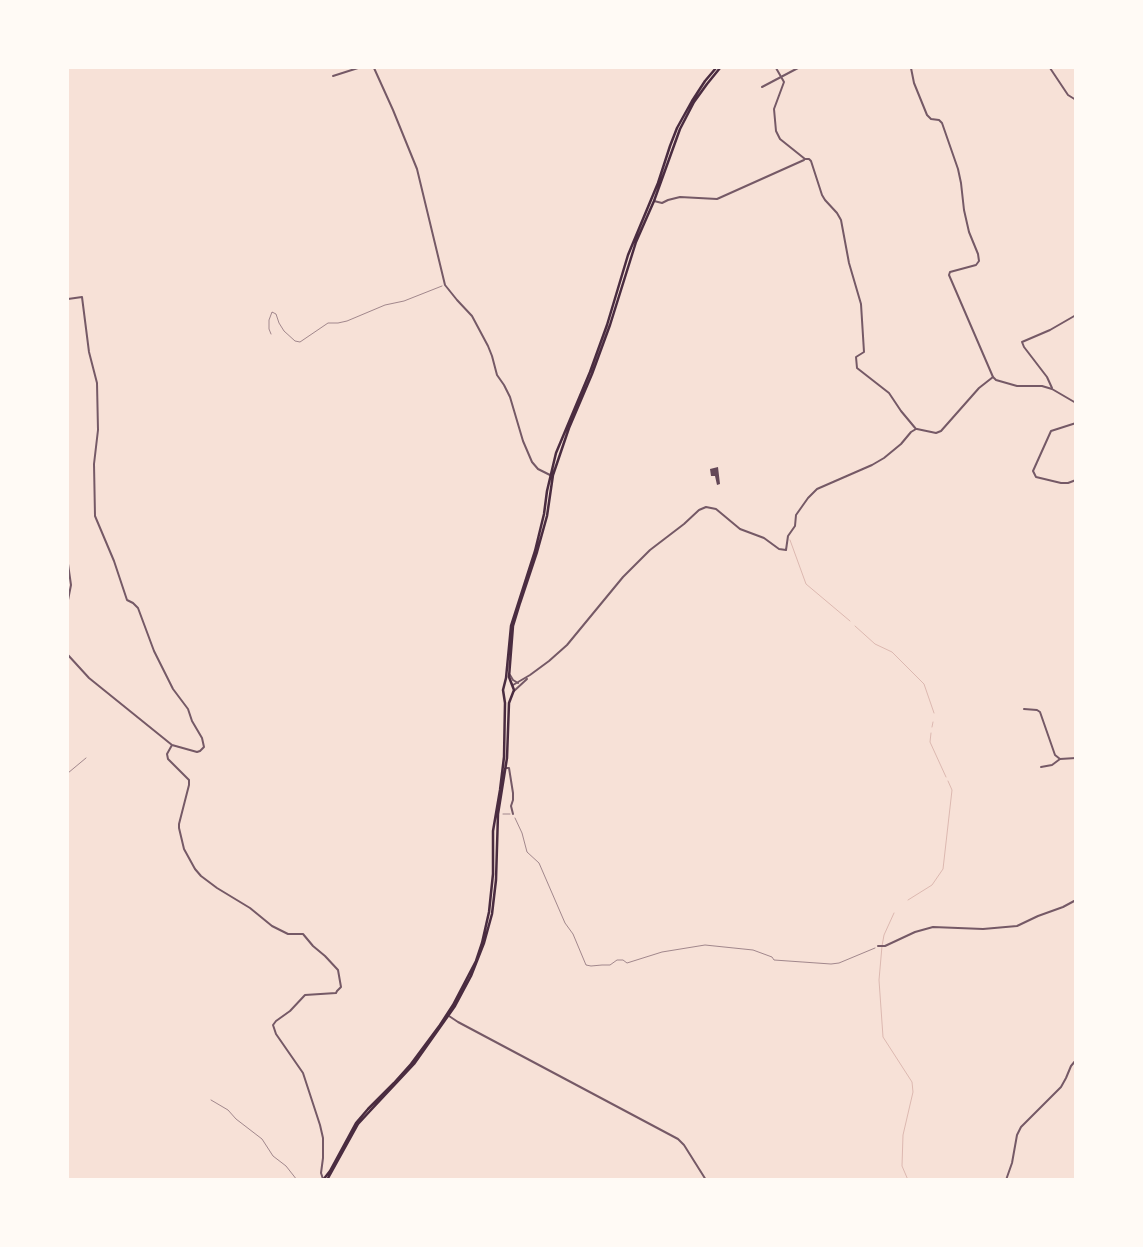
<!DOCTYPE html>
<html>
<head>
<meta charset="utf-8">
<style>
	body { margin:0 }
	#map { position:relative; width:1143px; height:1247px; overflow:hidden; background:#f7e1d7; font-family:Montserrat,sans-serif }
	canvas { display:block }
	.frame { position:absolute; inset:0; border:69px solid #fffaf5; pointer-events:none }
</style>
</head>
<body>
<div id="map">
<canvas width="1143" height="1247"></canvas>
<div class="frame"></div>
</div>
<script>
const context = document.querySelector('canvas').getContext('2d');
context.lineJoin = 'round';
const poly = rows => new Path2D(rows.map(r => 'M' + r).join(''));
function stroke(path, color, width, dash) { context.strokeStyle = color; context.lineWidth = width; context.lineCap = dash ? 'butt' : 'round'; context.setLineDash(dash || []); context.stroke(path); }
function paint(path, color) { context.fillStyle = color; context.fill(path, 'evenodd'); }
const stream = poly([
	[790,540,806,584,850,621],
	[855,626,875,644,892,652,924,684,934,713],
	[932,727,933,722],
	[931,733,930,742,946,777],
	[908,900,932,885,943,869,952,790,948,781],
	[894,913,884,935,882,946,879,980,883,1037,912,1082,913,1092,903,1135,902,1166,908,1180]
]);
const building = poly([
	[718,467,720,484,717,485,715,476,711,476,710,469]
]);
const path = poly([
	[271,334,269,329,269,320,272,312,276,314,279,323,284,331,295,341,300,342,328,323,338,323,347,321,385,305,404,301,442,286],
	[68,773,86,758],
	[503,814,510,814],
	[515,818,522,833,527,852,539,863,565,923,573,934,586,965,591,966,602,965,610,965,617,960,623,960,627,963,662,952,705,945,753,950,772,957,774,960,831,964,839,963,875,948],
	[211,1100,228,1110,236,1119,262,1139,273,1156,286,1166,297,1180]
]);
const minor = poly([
	[374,68,393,110,417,169,445,285,457,300,472,316,488,346,492,356,497,375,504,385,510,397,523,441,532,462,538,469,550,475],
	[776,68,784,82,774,109,776,131,780,139,805,159,809,159,811,161,822,195,825,200,837,213,841,220,849,263,861,304,864,352,856,357,857,368,889,393,901,411,916,429],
	[1050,68,1068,95,1076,100],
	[333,76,358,68],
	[762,87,798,68],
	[654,201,662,203,668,200,680,197,717,199,804,160],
	[68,299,82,297,89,352,97,383,98,430,94,464,95,516,114,561,127,600,133,603,138,608,154,651,173,689,188,709,192,721,202,738,204,747,200,751,197,752,172,745,89,678,68,655],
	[1052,388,1047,377,1024,347,1022,342,1050,330,1076,315],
	[1076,423,1051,431,1033,471,1036,477,1061,483,1068,483,1076,480],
	[917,429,936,433,941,431,979,388,993,377],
	[68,564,71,585,68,600],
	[510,675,513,680,518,683],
	[513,685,530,675,549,661,567,645,623,577,650,550,684,524,699,510,706,507,716,509,740,529,764,538,779,549,786,550,788,536,795,526,796,515,808,498,817,489,872,465,884,458,901,444,911,432,916,429],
	[514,691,527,679],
	[1024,709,1037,710,1040,712,1055,755,1060,759],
	[172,745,167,754,168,759,189,780,189,785,179,824,179,828,184,849,195,869,201,876,217,888,250,908,272,926,288,934,303,934,313,946,325,956,338,970,341,987,337,991,336,993,305,995,290,1011,276,1021,273,1025,276,1034,303,1073,320,1125,323,1138,323,1158,321,1173,323,1179],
	[1041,767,1052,765,1060,759,1076,758],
	[506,768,509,768,513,793,513,800,511,806,513,814],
	[878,946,885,946,915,932,933,927,983,929,1017,926,1038,916,1063,907,1076,900]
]);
const tertiary = poly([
	[911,68,914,83,927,115,931,119,939,120,942,123,958,169,961,183,964,210,969,232,978,254,979,261,976,265,950,272,949,275,993,377,996,380,1017,386,1042,386,1052,389,1076,403],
	[449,1016,458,1022,678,1139,684,1145,706,1180],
	[1006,1180,1012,1163,1017,1135,1021,1127,1061,1087,1066,1078,1071,1066,1076,1060]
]);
const primary = poly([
	[323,1180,330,1171,356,1123,368,1109,394,1083,411,1064,440,1025,453,1005,476,961,482,943,489,912,493,874,493,831,500,790,504,757,505,703,503,690,506,678,511,626,535,551,544,514,547,491,556,453,590,372,607,325,628,255,658,183,670,146,677,128,692,101,705,81,716,68],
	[327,1180,358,1124,370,1111,414,1064,455,1006,471,976,484,943,492,914,496,880,498,814,507,758,509,703,514,690,509,677,513,626,520,603,537,552,547,516,553,475,569,428,592,374,610,325,636,242,654,201,680,129,694,102,707,84,720,68]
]);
stroke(stream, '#dcb8b0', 1);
paint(building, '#644757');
stroke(path, '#4a2c40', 0.5);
stroke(minor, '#755966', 2);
stroke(tertiary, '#755966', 2);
stroke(primary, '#4a2c40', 2.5);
</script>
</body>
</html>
